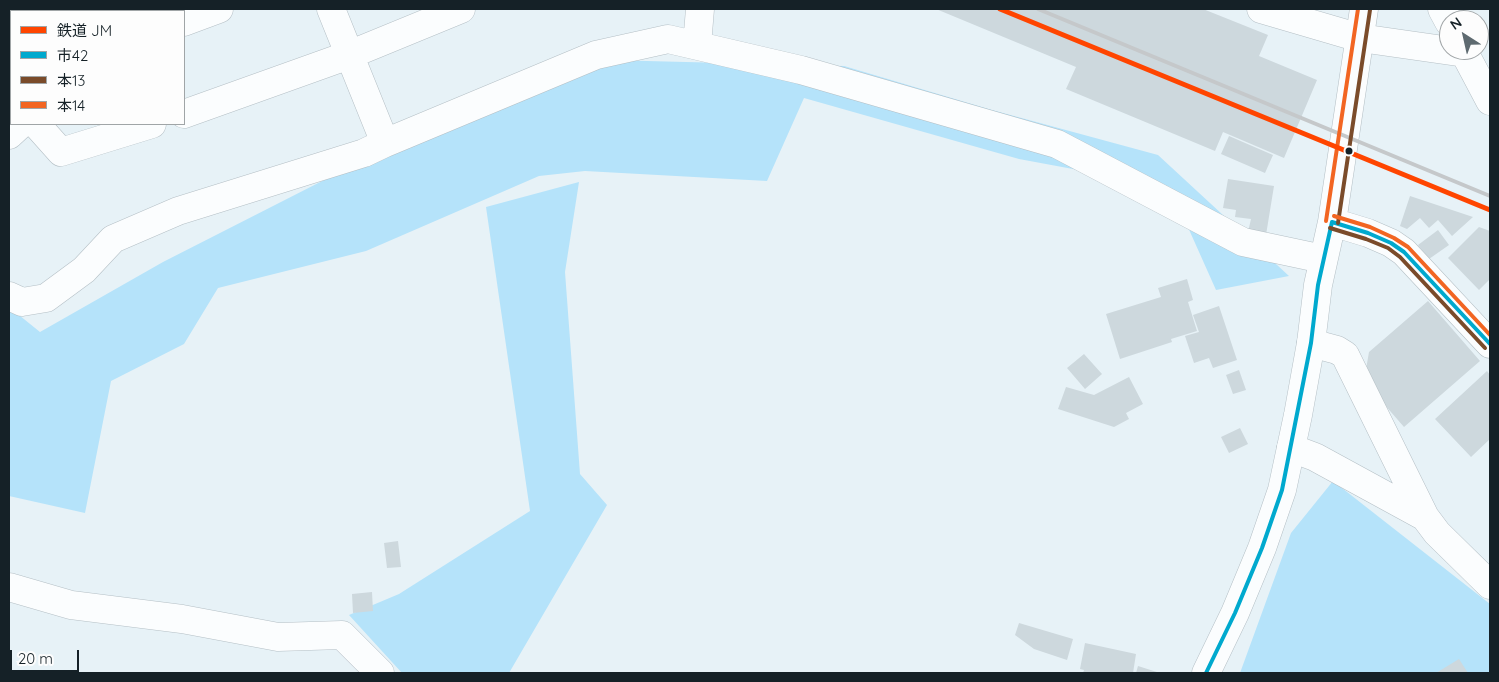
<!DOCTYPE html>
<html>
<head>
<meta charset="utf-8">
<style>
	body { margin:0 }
	#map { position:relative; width:1499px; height:682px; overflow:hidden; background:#e7f2f7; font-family:Quicksand,"Noto Sans JP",sans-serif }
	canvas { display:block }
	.frame { position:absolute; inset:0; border:10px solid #152127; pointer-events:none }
	.legend { position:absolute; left:10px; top:10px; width:175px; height:115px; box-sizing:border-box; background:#fdfdfd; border:1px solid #a0a5a7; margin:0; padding:6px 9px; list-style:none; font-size:15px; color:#152127 }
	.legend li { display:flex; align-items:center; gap:10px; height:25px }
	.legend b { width:25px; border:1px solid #a0a5a7 }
	.north { position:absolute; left:1439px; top:10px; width:50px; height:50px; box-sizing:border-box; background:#fdfdfd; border:1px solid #a0a5a7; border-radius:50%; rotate:325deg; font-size:14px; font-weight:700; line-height:20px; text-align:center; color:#152127 }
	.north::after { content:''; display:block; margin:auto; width:18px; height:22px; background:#5e6a70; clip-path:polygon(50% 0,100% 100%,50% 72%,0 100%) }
	.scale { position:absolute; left:10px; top:650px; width:69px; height:22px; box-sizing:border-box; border:2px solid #152127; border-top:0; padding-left:6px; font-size:15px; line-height:18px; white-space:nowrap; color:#152127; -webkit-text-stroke:4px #fdfdfd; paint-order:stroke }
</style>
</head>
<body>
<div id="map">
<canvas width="1499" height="682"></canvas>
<div class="frame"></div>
<ul class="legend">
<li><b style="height:6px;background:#ff4500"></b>鉄道 JM</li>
<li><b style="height:6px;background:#00a9ce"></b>市42</li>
<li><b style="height:6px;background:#7a4b2a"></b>本13</li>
<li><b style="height:6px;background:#f26522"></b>本14</li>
</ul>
<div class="north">N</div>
<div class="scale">20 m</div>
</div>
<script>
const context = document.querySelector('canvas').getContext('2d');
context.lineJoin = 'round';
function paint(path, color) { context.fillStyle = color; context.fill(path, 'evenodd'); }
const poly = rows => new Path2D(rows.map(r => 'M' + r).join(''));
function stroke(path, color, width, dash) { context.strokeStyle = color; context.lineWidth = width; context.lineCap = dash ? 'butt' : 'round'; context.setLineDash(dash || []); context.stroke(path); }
const green = poly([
	[607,60,844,66,992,110,1158,155,1289,276,1216,290,1170,187,1019,159,804,98,767,181,585,171,539,176,366,251,218,288,184,344,111,381,85,513,9,496,9,307,40,332,163,262,389,147],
	[579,182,565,272,580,474,607,505,509,673,402,673,349,615,399,594,530,511,486,207],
	[1333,481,1490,604,1490,673,1240,673,1291,533]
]);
const building = poly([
	[936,9,1203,9,1268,35,1259,56,1317,80,1284,158,1223,132,1215,151,1066,89,1076,67],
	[1229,136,1273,155,1265,173,1221,154],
	[1228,179,1274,186,1266,235,1248,232,1251,219,1235,217,1236,210,1223,208],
	[1410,196,1473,217,1452,236,1438,220,1429,228,1420,218,1407,229,1400,226],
	[1479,227,1490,231,1490,279,1479,290,1448,258],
	[1438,230,1449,245,1429,259,1418,245],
	[1187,279,1193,300,1188,302,1197,331,1171,339,1172,342,1120,359,1106,314,1161,297,1158,288],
	[1428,301,1480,361,1404,427,1364,381,1369,352],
	[1219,306,1237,360,1213,368,1209,358,1194,363,1185,336,1199,332,1193,315],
	[1084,354,1102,374,1085,389,1067,368],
	[1239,370,1246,390,1233,394,1226,375],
	[1487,371,1490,375,1490,439,1471,457,1435,419],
	[1129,377,1143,404,1126,413,1129,419,1114,427,1058,409,1066,387,1094,395],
	[1240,428,1248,444,1229,453,1221,437],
	[398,541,401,567,387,568,384,543],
	[372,592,373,611,353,613,352,594],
	[1019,623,1073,639,1067,660,1034,649,1015,635],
	[1085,643,1136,654,1133,673,1083,673,1084,670,1080,669],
	[1459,659,1468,673,1436,673],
	[1138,666,1160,673,1136,673]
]);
const street = poly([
	[27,9,29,11],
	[331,9,385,143,596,55,668,39,801,70,1057,144,1243,242,1323,259],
	[1261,9,1360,38,1465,53],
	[1442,9,1449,22],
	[184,22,219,9],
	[697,45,700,9],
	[1463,50,1490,101],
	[9,92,11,95],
	[184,114,349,55,461,9],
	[36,124,61,152,152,124],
	[9,135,21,124],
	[9,296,22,302,46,298,84,270,113,239,178,211,364,153,385,143],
	[1311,343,1337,350,1345,355,1425,517,1437,533,1490,585],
	[1291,448,1315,457,1425,517],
	[9,587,71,605,182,619,278,637,342,635,380,673]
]);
const secondary = poly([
	[1332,222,1368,233,1391,243,1404,252,1490,344],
	[1206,673,1235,613,1262,548,1282,490,1298,415,1311,343,1318,285,1332,222,1364,9]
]);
const rail = poly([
	[1038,9,1490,196]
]);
const bus1 = poly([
	[1332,222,1368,233,1391,243,1404,252,1490,344],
	[1206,673,1235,613,1262,548,1282,490,1311,343,1318,285,1332,222]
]);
const bus2 = poly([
	[1338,223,1370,10],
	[1330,228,1366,239,1388,248,1400,257,1485,348]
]);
const bus3 = poly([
	[1334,216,1370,227,1394,238,1408,247,1490,335],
	[1326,221,1358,9]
]);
const rail1 = poly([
	[1000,9,1490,210]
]);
const markers = [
	[1349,151,4.5,"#152127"]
];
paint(green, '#b5e3fa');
paint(building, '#cdd8dd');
stroke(street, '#b4bfc5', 29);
stroke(secondary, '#b4bfc5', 29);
stroke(street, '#fbfdfe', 28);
stroke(secondary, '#fbfdfe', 28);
stroke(rail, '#c5c8ca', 4);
stroke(bus1, '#00a9ce', 4);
stroke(bus2, '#7a4b2a', 4);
stroke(bus3, '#f26522', 4);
stroke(rail1, '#ff4500', 5);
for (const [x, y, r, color] of markers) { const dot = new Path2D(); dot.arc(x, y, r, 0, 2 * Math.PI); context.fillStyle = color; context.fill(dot); stroke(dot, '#fdfdfd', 2); }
</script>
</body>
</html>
